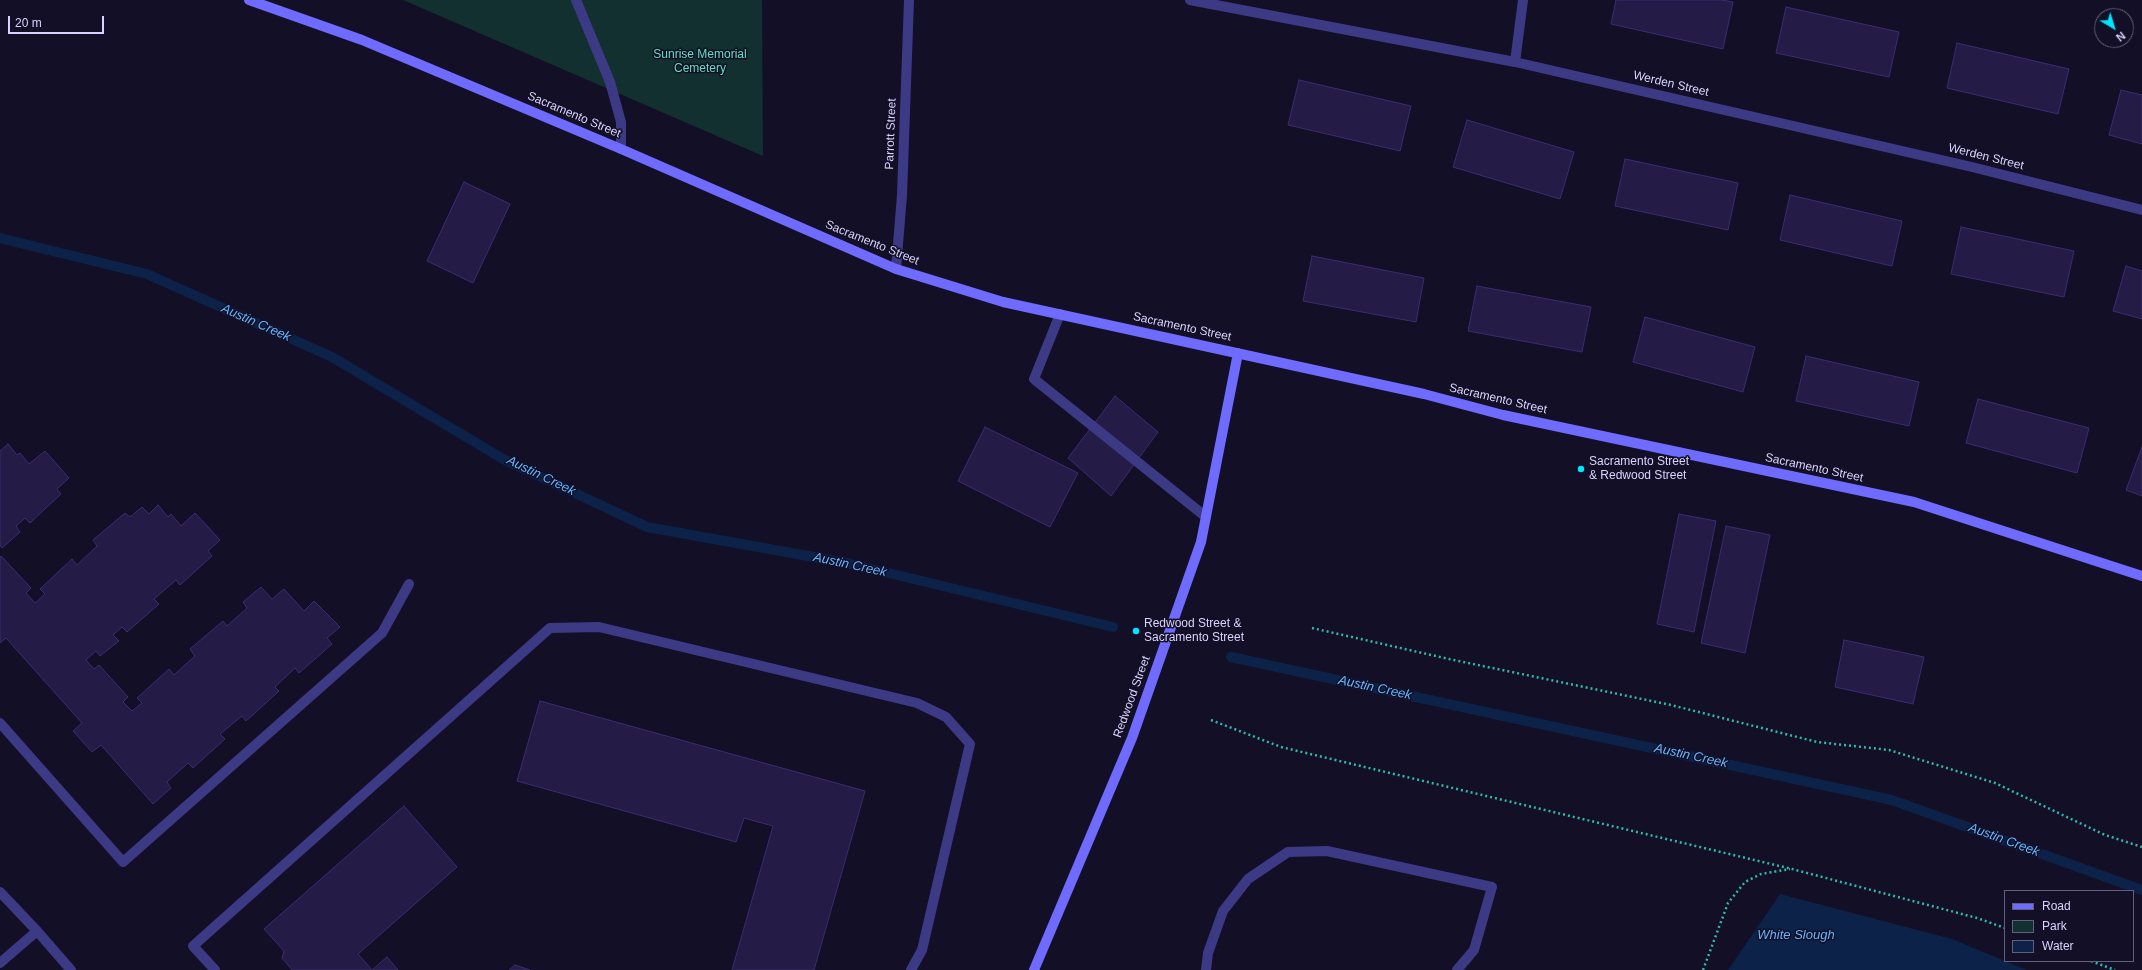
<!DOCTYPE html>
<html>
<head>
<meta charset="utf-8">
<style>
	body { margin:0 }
	#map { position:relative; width:2142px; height:970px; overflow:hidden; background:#130f26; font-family:Helvetica,sans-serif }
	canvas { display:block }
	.legend { position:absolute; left:2004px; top:890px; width:130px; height:72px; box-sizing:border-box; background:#130f26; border:1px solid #625e7d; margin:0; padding:5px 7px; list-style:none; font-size:12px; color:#d9d4ff }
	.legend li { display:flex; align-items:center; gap:8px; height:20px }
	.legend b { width:20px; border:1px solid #625e7d }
	.north { position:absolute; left:2094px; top:8px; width:40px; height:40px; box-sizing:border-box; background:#130f26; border:1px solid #625e7d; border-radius:50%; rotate:142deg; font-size:11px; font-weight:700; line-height:16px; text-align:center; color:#d9d4ff }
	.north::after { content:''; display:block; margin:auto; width:14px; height:18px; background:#00e5ff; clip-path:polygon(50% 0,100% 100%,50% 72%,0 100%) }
	.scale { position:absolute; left:8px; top:16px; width:96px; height:18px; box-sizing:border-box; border:2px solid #d9d4ff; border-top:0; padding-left:5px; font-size:12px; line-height:14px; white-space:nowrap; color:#d9d4ff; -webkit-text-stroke:3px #130f26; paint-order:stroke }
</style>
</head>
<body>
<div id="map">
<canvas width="2142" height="970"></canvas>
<ul class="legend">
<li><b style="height:5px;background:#6f6bff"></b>Road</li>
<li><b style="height:11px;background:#12302f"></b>Park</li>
<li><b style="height:11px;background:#0c2248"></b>Water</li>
</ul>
<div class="north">N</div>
<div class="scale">20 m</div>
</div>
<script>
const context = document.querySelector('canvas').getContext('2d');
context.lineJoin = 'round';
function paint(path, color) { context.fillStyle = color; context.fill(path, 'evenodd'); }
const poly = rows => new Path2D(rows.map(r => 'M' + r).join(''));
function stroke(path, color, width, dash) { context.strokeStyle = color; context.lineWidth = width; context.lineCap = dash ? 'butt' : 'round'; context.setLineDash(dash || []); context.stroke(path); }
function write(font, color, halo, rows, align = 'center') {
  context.font = font + ' Helvetica,sans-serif'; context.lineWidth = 3; context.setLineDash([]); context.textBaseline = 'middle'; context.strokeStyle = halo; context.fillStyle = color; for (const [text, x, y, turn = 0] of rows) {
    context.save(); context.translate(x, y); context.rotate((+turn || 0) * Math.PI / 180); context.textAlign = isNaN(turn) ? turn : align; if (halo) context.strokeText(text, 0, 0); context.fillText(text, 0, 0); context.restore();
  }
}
const green = poly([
	[403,0,762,0,763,156]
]);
const water = poly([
	[1780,894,1952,939,2027,970,1728,970]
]);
const stream = poly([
	[0,238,147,274,332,357,503,459,647,527,847,563,1113,627],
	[1231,657,1892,800,2142,890]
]);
const building = poly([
	[1616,0,1722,0,1733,2,1723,49,1611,24,1616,0],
	[1786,7,1899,32,1889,77,1776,53,1786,7],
	[1957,43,2069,69,2058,114,1947,88,1957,43],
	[1299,80,1411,106,1400,151,1288,125,1299,80],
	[2121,90,2142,95,2142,144,2109,135,2121,90],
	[1467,120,1574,152,1560,199,1453,167,1467,120],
	[1625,159,1738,183,1728,230,1615,206,1625,159],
	[464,182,510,204,473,283,427,261,464,182],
	[1790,195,1902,221,1892,266,1780,240,1790,195],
	[1961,227,2074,251,2064,297,1951,274,1961,227],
	[1312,256,1424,278,1416,322,1303,301,1312,256],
	[2126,266,2142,271,2142,319,2113,311,2126,266],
	[1477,286,1591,307,1582,352,1468,331,1477,286],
	[1645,317,1755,347,1743,392,1633,362,1645,317],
	[1806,356,1919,382,1909,426,1796,401,1806,356],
	[1115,396,1158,432,1111,496,1068,458,1115,396],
	[1978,399,2089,428,2077,473,1966,443,1978,399],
	[985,427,1078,473,1050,527,958,481,985,427],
	[8,444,17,455,20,453,29,464,45,451,69,478,57,489,61,494,30,523,25,518,16,526,20,532,2,548,0,545,0,451,8,444],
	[2142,447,2142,496,2126,490,2142,447],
	[158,505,168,517,171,514,181,526,195,513,220,540,208,551,212,556,180,585,176,580,154,599,159,604,127,632,122,627,113,635,119,641,100,656,96,651,86,660,94,669,99,665,128,697,123,702,132,711,142,703,137,698,169,669,174,675,195,656,190,649,223,621,227,626,247,608,243,602,261,587,272,599,284,589,304,611,314,601,340,627,327,638,332,644,299,673,295,668,275,687,279,691,246,721,242,716,220,734,225,739,193,768,188,763,167,782,171,788,153,804,101,745,92,752,73,731,82,723,6,638,0,643,0,557,1,556,31,588,26,593,35,603,45,594,40,589,72,559,77,565,97,546,93,540,125,513,130,517,142,507,149,514,158,505],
	[1679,514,1716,521,1694,632,1657,624,1679,514],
	[1726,526,1770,535,1745,653,1701,643,1726,526],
	[1844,640,1924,657,1913,704,1835,687,1844,640],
	[540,701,865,791,814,970,732,970,773,826,744,818,736,842,517,781,540,701],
	[404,806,457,867,358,954,372,970,292,970,282,958,284,951,264,929,404,806],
	[387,957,398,970,372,970,387,957],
	[515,965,530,970,509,970,515,965]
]);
const path = poly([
	[1312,628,1449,659,1671,705,1817,742,1889,750,1995,783,2105,835,2142,847],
	[1211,720,1281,747,1792,869,1977,918,2005,928],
	[2091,961,2115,970],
	[1703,970,1728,903,1745,882,1761,874,1790,869]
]);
const service = poly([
	[576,0,610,82,621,122,621,149],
	[1060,314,1034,379,1206,517],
	[0,723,123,862,382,633,409,584],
	[0,892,37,931],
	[0,963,37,931,71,970],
	[215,970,193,946,550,628,599,627,917,703,946,717,970,744,922,950,911,970],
	[1206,970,1208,953,1223,911,1248,879,1288,852,1327,851,1492,887,1474,950,1457,970]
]);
const minor = poly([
	[1190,0,1515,62,1972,167,2142,210],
	[1515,62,1523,0],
	[896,269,902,195,909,0]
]);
const secondary = poly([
	[249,0,362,40,621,149,896,269,1003,302,1424,394,1503,415,1914,502,2142,576],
	[1034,970,1132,738,1201,542,1238,353]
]);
const markers = [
	[1581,469,4,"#00e5ff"],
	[1136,631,4,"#00e5ff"]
];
const parkNames = [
	["Sunrise Memorial",700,55],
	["Cemetery",700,69]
];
const streetNames = [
	["Werden Street",1671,84,13],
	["Sacramento Street",574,115,23],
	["Parrott Street",891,134,-88],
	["Werden Street",1986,157,14],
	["Sacramento Street",872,243,22],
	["Sacramento Street",1182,327,12],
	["Sacramento Street",1498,399,13],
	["Sacramento Street",1814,468,12],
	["Redwood Street",1132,697,-70]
];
const poiNames = [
	["Sacramento Street",1589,462],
	["& Redwood Street",1589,476],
	["Redwood Street &",1144,624],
	["Sacramento Street",1144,638]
];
const waterNames = [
	["Austin Creek",256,323,24],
	["Austin Creek",541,476,26],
	["Austin Creek",850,565,12],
	["Austin Creek",1375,688,12],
	["Austin Creek",1691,756,12],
	["Austin Creek",2004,840,20],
	["White Slough",1796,935]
];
paint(green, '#12302f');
paint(water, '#0c2248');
stroke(stream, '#0c2248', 10);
paint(building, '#241b47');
stroke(building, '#3b2d73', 1);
stroke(path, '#2fb8b0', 2.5, [2, 3]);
stroke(service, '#3d3a85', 10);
stroke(minor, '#3d3a85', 10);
stroke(secondary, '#6f6bff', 10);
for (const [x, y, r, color] of markers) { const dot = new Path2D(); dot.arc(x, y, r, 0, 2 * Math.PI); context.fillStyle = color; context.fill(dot); stroke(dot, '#130f26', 1.5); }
write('12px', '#5fe0c0', '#130f26', parkNames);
write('12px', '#d9d4ff', '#130f26', streetNames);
write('12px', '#d9d4ff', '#130f26', poiNames, 'left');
write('italic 13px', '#62b6ff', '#130f26', waterNames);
</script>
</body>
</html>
